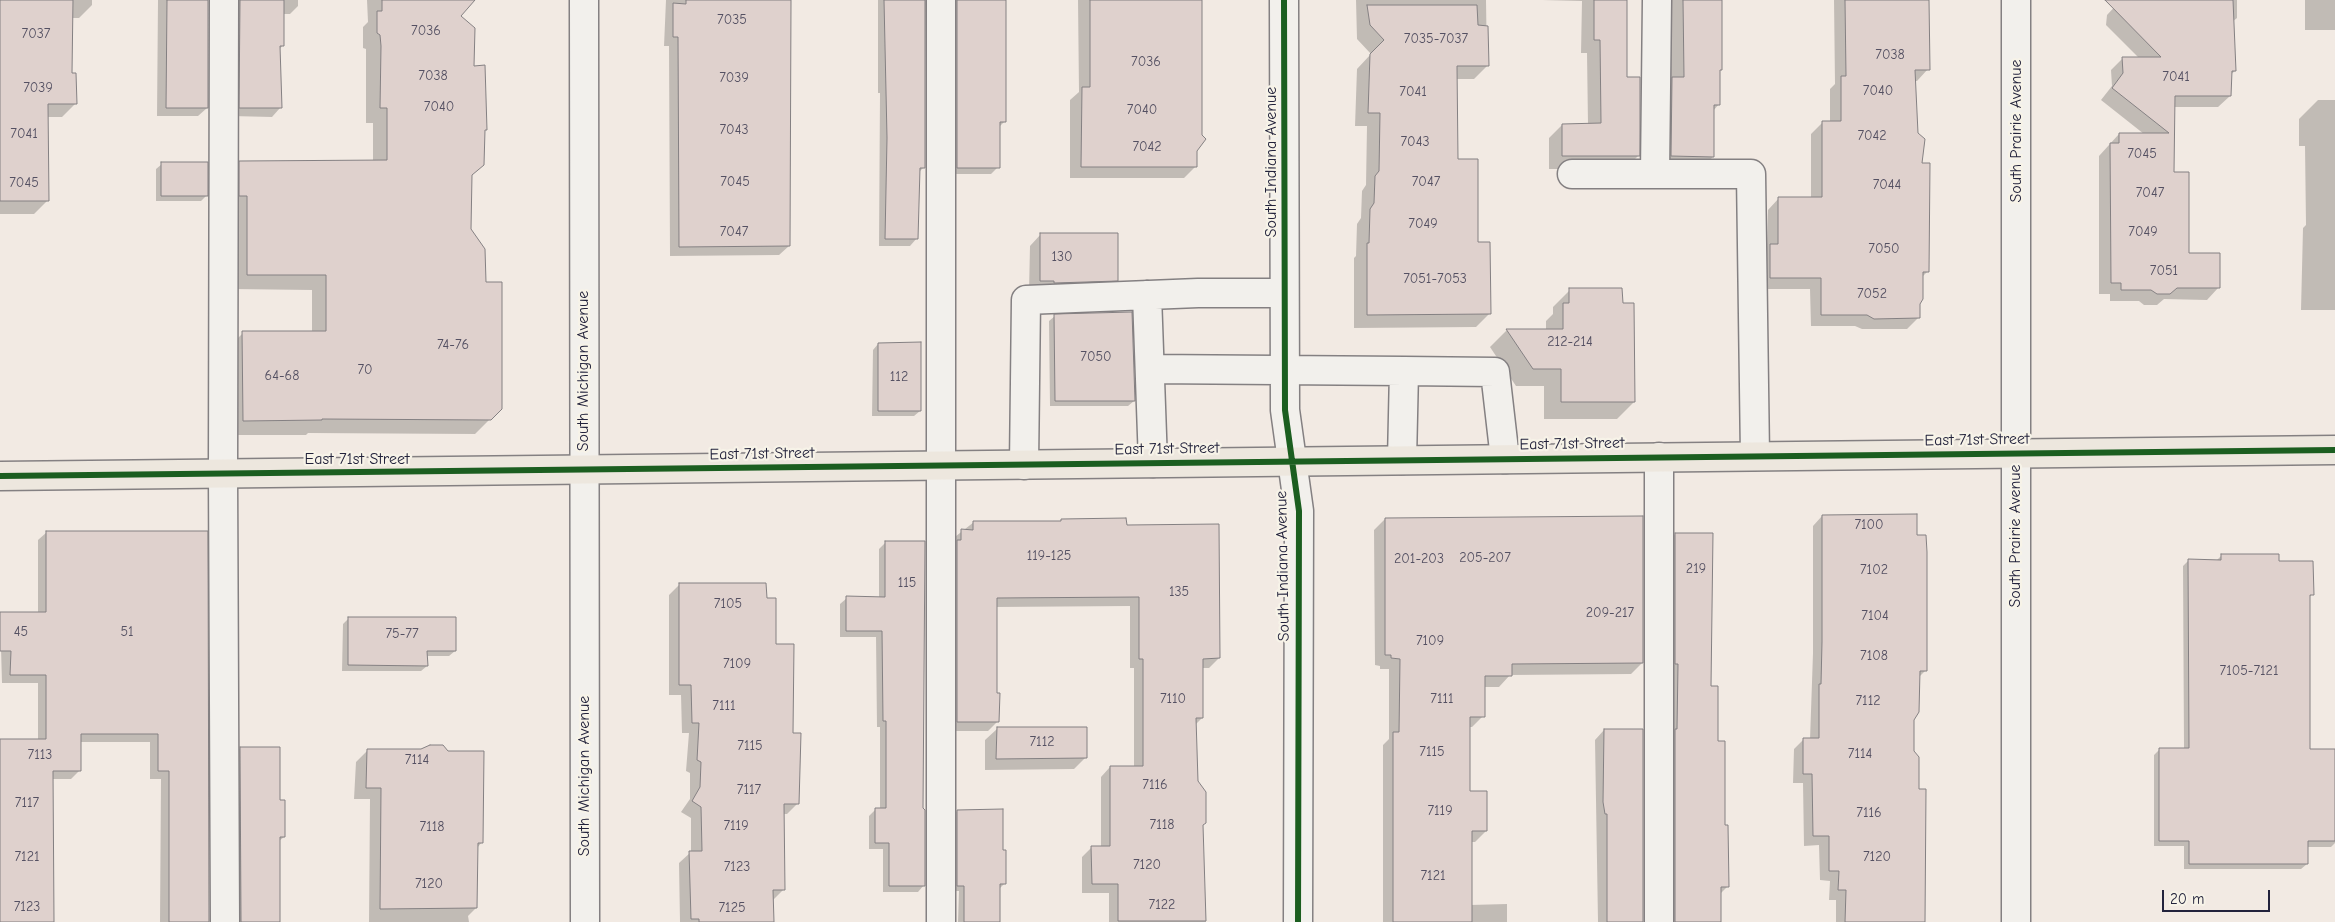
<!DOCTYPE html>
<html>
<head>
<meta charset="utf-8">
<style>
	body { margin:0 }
	#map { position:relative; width:2335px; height:922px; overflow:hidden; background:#f2eae3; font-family:"Comic Neue",sans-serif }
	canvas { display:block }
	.scale { position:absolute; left:2162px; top:890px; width:108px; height:22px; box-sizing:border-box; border:2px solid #22223b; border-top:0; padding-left:6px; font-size:15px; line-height:18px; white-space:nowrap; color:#22223b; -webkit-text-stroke:4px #f7f3e8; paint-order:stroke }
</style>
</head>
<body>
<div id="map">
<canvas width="2335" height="922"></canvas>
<div class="scale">20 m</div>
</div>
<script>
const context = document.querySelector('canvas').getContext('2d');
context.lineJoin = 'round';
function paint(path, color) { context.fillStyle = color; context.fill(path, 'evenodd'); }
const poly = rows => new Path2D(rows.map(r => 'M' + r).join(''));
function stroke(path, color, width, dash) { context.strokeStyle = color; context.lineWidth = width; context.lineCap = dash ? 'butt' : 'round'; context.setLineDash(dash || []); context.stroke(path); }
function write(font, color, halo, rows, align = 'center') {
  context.font = font + ' "Comic Neue",sans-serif'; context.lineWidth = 4.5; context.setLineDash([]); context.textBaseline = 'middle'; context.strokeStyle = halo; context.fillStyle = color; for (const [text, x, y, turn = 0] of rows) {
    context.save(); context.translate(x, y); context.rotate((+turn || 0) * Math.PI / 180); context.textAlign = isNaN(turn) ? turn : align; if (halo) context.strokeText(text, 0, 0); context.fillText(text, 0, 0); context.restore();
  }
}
const shadow = poly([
	[0,0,92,0,92,5,79,18,71,18,71,74,76,103,62,117,47,117,47,201,34,214,0,214],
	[158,0,207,0,207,108,198,116,157,116],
	[228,0,298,0,298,6,290,14,283,14,283,45,279,50,280,108,272,117,231,116],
	[367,0,473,0,460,16,473,67,484,94,486,94,483,165,471,176,470,230,490,419,475,434,308,433,306,435,228,435,228,348,243,333,312,332,312,290,232,289,225,178,240,163,373,161,373,123,366,123,366,49,363,48,363,27,368,22],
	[666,0,790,0,789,246,779,255,670,256,669,46,664,46],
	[878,0,926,0,924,167,918,173,917,238,910,246,879,246,880,93,878,93],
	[951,0,1004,0,1005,121,998,128,998,167,991,174,950,174],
	[1078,0,1200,0,1196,166,1184,178,1070,178,1070,100,1079,92],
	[1356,0,1486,0,1487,66,1474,79,1456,79,1457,160,1477,243,1489,314,1476,327,1354,328,1354,258,1356,256,1357,224,1361,218,1362,191,1366,185,1367,126,1355,126,1357,69,1371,54,1357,39],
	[1542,0,1626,0,1626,78,1638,156,1625,169,1549,169,1549,138,1562,125,1588,125,1587,53,1581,53,1582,1],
	[1670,0,1720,0,1721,69,1719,71,1719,104,1713,111,1713,157,1699,170,1658,169,1659,91,1671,80],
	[1834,0,1927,0,1928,69,1917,81,1914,81,1928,271,1922,277,1918,318,1907,329,1862,329,1855,326,1811,326,1810,289,1759,289,1759,257,1767,248,1768,210,1779,198,1811,198,1811,134,1823,122,1830,122,1830,89,1835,84],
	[2121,0,2237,0,2237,18,2232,22,2235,71,2230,75,2230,96,2218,107,2173,107,2173,173,2188,254,2218,288,2207,300,2164,299,2157,305,2144,305,2139,301,2110,301,2110,294,2099,294,2099,156,2119,134,2144,134,2101,100,2112,86,2111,70,2123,58,2139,58,2106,25,2107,15],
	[2305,0,2335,0,2335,30,2305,30],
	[2318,100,2335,100,2335,310,2301,310,2303,228,2306,225,2305,146,2299,146,2299,119],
	[162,164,207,195,201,201,156,201,156,169],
	[1041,234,1117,280,1106,291,1029,292,1030,246],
	[1570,290,1634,402,1617,419,1544,419,1544,386,1516,386,1490,347,1507,330,1546,330,1546,321,1553,314,1553,307],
	[1055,316,1134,401,1128,406,1050,406,1049,321],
	[878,344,920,411,914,416,872,416,873,350],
	[1822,516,1926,670,1918,678,1913,719,1913,752,1918,790,1924,922,1836,922,1836,900,1829,900,1830,881,1820,880,1819,845,1804,846,1803,783,1793,783,1794,749,1803,740,1810,740,1813,653,1813,526],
	[1385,519,1642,663,1631,674,1510,675,1499,687,1483,687,1483,716,1472,727,1469,727,1468,792,1486,831,1475,842,1471,842,1470,905,1507,904,1507,922,1383,922,1383,745,1389,739,1389,669,1380,669,1380,666,1375,665,1374,530],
	[1061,520,1125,526,1219,658,1209,668,1202,668,1202,718,1195,725,1206,922,1109,922,1109,893,1082,893,1082,857,1091,848,1101,848,1101,777,1110,767,1134,767,1134,668,1130,668,1130,606,995,607,996,695,998,721,988,731,947,731,951,540,974,522,1059,523],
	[47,532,206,532,208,922,160,922,161,779,150,779,150,742,80,742,80,770,71,779,52,779,53,922,0,922,0,740,38,740,38,683,2,683,0,613,38,614,38,540],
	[1675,534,1709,687,1717,742,1728,886,1720,894,1720,922,1666,922,1666,544],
	[886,542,922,808,924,885,918,892,883,892,883,849,869,849,869,816,876,809,880,809,880,727,877,727,876,637,840,637,840,604,847,598,879,598,879,549],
	[2221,556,2278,562,2312,594,2309,598,2309,750,2335,750,2335,843,2331,847,2307,847,2307,864,2301,869,2184,869,2184,846,2154,846,2154,755,2160,749,2184,749,2183,566,2189,560,2216,561],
	[680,584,774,646,792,734,798,803,787,814,783,814,784,889,772,901,772,922,680,922,679,863,691,852,691,818,681,812,690,799,690,773,686,771,689,733,682,733,681,695,669,695,669,595],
	[349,618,455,651,449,656,426,656,427,666,421,671,342,671,343,624],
	[997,729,1085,758,1074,769,985,770,985,740],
	[1604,730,1642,922,1598,922,1595,740],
	[240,748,279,801,284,837,279,841,279,922,233,922,232,757],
	[368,750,482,842,477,848,476,908,468,916,469,922,369,922,370,799,354,799,356,762],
	[957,811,1001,852,1005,883,999,889,999,922,958,922,959,891,951,891,951,817]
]);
const building = poly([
	[0,0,73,0,72,73,76,73,77,104,48,104,49,201,0,201,0,0],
	[167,0,208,0,208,108,166,108,167,0],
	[240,0,284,0,284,46,280,46,282,108,239,108,240,0],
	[382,0,475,0,461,16,475,28,474,66,485,65,487,130,485,130,484,165,472,175,471,229,485,249,486,282,502,282,502,409,491,420,322,419,322,420,243,421,242,331,326,331,326,275,247,275,247,196,239,196,239,161,387,160,387,108,380,108,381,46,380,35,377,33,377,11,382,11,382,0],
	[686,0,791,0,790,246,679,247,678,37,673,37,673,3,686,4,686,0],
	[884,0,925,0,925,168,920,168,918,239,885,239,887,138,884,0],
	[957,0,1006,0,1006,122,1000,122,1000,168,957,168,957,0],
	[1090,0,1202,0,1202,135,1206,139,1197,151,1197,167,1081,167,1082,87,1090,87,1090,0],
	[1594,0,1627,0,1627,77,1640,77,1640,156,1562,156,1562,124,1601,123,1600,40,1594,40,1594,0],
	[1683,0,1722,0,1722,70,1720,70,1720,105,1714,105,1714,157,1671,156,1672,77,1684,77,1683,0],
	[1845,0,1929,0,1930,70,1915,70,1918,133,1925,139,1922,163,1930,163,1929,272,1923,272,1923,299,1920,304,1920,318,1874,319,1867,315,1821,315,1821,278,1770,278,1770,244,1778,244,1778,197,1822,197,1822,121,1841,121,1841,76,1846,76,1845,0],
	[2105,0,2233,0,2236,71,2232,71,2231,96,2175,96,2174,172,2189,172,2189,253,2220,253,2220,288,2177,288,2170,294,2157,294,2151,290,2121,290,2121,283,2111,283,2110,143,2119,143,2119,133,2169,133,2112,88,2123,73,2122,57,2161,57,2105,0],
	[1367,5,1477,5,1478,25,1488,26,1489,66,1457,66,1458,159,1478,159,1478,242,1490,242,1491,314,1367,315,1367,243,1369,243,1370,209,1374,203,1375,176,1379,171,1380,113,1368,113,1370,54,1384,40,1370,25,1367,5],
	[161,162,208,162,208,196,161,196,161,162],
	[1040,233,1118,233,1118,281,1054,283,1054,281,1040,281,1040,233],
	[1569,288,1622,288,1623,303,1634,303,1635,402,1561,402,1561,369,1533,369,1506,329,1563,329,1563,303,1569,303,1569,288],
	[1132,312,1135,401,1055,401,1054,314,1132,312],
	[921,342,921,411,878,411,878,343,921,342],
	[1917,514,1917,535,1926,535,1927,552,1927,671,1920,671,1919,712,1914,720,1914,751,1919,757,1919,789,1926,789,1925,922,1845,922,1846,890,1838,890,1839,871,1829,871,1829,836,1813,836,1812,774,1803,774,1803,738,1819,738,1819,684,1821,684,1822,642,1822,515,1917,514],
	[1643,516,1643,663,1512,664,1512,676,1485,676,1485,717,1470,717,1470,791,1487,791,1487,831,1472,831,1472,922,1393,922,1393,732,1399,732,1400,659,1391,658,1391,655,1385,655,1385,518,1643,516],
	[1126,518,1127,525,1219,524,1220,658,1203,659,1203,718,1196,718,1198,781,1206,792,1206,823,1203,825,1206,921,1118,921,1118,884,1092,884,1091,846,1110,846,1110,766,1143,766,1143,659,1139,659,1139,597,997,598,997,693,1000,693,999,722,957,722,957,540,961,540,961,529,973,530,973,521,1061,521,1061,519,1126,518],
	[46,531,208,531,209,922,169,922,169,771,158,771,158,734,81,734,81,771,53,771,54,922,0,922,0,739,46,739,46,675,10,675,11,651,0,651,0,612,46,612,46,531],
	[1675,533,1713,533,1711,686,1718,686,1718,741,1725,741,1725,825,1728,825,1729,887,1721,887,1721,922,1675,922,1675,729,1677,729,1678,664,1675,664,1675,533],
	[885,541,925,541,923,808,925,810,925,886,889,886,889,843,875,843,875,808,886,808,886,721,883,721,882,631,846,631,846,596,885,597,885,541],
	[2221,554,2279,554,2279,561,2313,561,2314,595,2310,595,2310,749,2335,749,2335,841,2308,841,2308,864,2189,864,2189,841,2159,841,2159,748,2189,748,2188,559,2221,560,2221,554],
	[679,583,766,583,767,598,776,598,776,644,794,644,793,733,801,733,799,804,784,804,785,890,773,890,774,922,699,922,699,919,691,919,689,851,702,851,701,807,692,801,700,787,701,762,697,760,699,723,692,723,691,685,679,685,679,583],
	[348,617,456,617,456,651,427,651,428,666,348,665,348,617],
	[997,727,1087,727,1087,758,996,759,997,727],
	[1604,729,1643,729,1643,922,1607,922,1607,814,1605,814,1603,802,1604,729],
	[430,745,443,745,448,751,484,751,483,843,478,843,477,908,380,909,381,788,366,788,367,749,421,749,430,745],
	[240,747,280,747,280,800,285,800,285,837,280,837,280,922,241,922,240,747],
	[1003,809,1003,850,1006,850,1006,884,1000,884,1000,922,964,922,964,886,957,886,957,810,1003,809]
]);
const minor = poly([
	[224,0,223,474,225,922],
	[584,0,585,922],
	[941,0,941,922],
	[1284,0,1285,410,1299,511,1298,922],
	[1572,174,1751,174,1755,456],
	[1655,174,1657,0],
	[1147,295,1153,463],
	[1150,369,1404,371],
	[1402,460,1404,371,1495,372,1505,459],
	[1024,465,1026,300,1198,293,1284,293],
	[1659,922,1659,457],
	[2016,922,2016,0]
]);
const major = poly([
	[0,476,2335,450]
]);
const cycleway = poly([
	[1284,0,1285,410,1299,511,1298,922],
	[0,476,2335,450]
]);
const numberNames = [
	["7035",732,20],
	["7036",426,31],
	["7037",36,34],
	["7035-7037",1436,39],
	["7038",1890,55],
	["7036",1146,62],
	["7038",433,76],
	["7041",2176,77],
	["7039",734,78],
	["7039",38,88],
	["7040",1878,91],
	["7041",1413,92],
	["7040",439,107],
	["7040",1142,110],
	["7043",734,130],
	["7041",24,134],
	["7042",1872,136],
	["7043",1415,142],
	["7042",1147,147],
	["7045",2142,154],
	["7045",735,182],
	["7047",1426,182],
	["7045",24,183],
	["7044",1887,185],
	["7047",2150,193],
	["7049",1423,224],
	["7047",734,232],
	["7049",2143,232],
	["7050",1884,249],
	["130",1062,257],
	["7051",2164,271],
	["7051-7053",1435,279],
	["7052",1872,294],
	["212-214",1570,342],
	["74-76",453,345],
	["7050",1096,357],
	["70",365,370],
	["64-68",282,376],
	["112",899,377],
	["7100",1869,525],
	["119-125",1049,556],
	["205-207",1485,558],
	["201-203",1419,559],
	["219",1696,569],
	["7102",1874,570],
	["115",907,583],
	["135",1179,592],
	["7105",728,604],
	["209-217",1610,613],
	["7104",1875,616],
	["45",21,632],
	["51",127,632],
	["75-77",402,634],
	["7109",1430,641],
	["7108",1874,656],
	["7109",737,664],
	["7105-7121",2249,671],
	["7110",1173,699],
	["7111",1442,699],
	["7112",1868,701],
	["7111",724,706],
	["7112",1042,742],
	["7115",750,746],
	["7115",1432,752],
	["7114",1860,754],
	["7113",40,755],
	["7114",417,760],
	["7116",1155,785],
	["7117",749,790],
	["7117",27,803],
	["7119",1440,811],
	["7116",1869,813],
	["7118",1162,825],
	["7119",736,826],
	["7118",432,827],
	["7121",27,857],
	["7120",1877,857],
	["7120",1147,865],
	["7123",737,867],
	["7121",1433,876],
	["7120",429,884],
	["7122",1162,905],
	["7123",27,907],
	["7125",732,908]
];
const streetNames = [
	["South Prairie Avenue",2016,131,-90],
	["South Indiana Avenue",1271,162,-90],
	["South Michigan Avenue",583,371,-90],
	["East 71st Street",1977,440,-1],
	["East 71st Street",1572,444,-1],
	["East 71st Street",1167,449,-1],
	["East 71st Street",762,454,-1],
	["East 71st Street",357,459],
	["South Prairie Avenue",2015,536,-90],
	["South Indiana Avenue",1283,566,-91],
	["South Michigan Avenue",584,776,-90]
];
paint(shadow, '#0003');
paint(building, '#dfd1cd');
stroke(building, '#848082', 1);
stroke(minor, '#848082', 31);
stroke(major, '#848082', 31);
stroke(minor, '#f2f0ec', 28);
stroke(major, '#ede7de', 28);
stroke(cycleway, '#1b5e20', 6);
write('14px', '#545062', null, numberNames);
write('16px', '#22223b', '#f7f3e8', streetNames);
</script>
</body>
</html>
